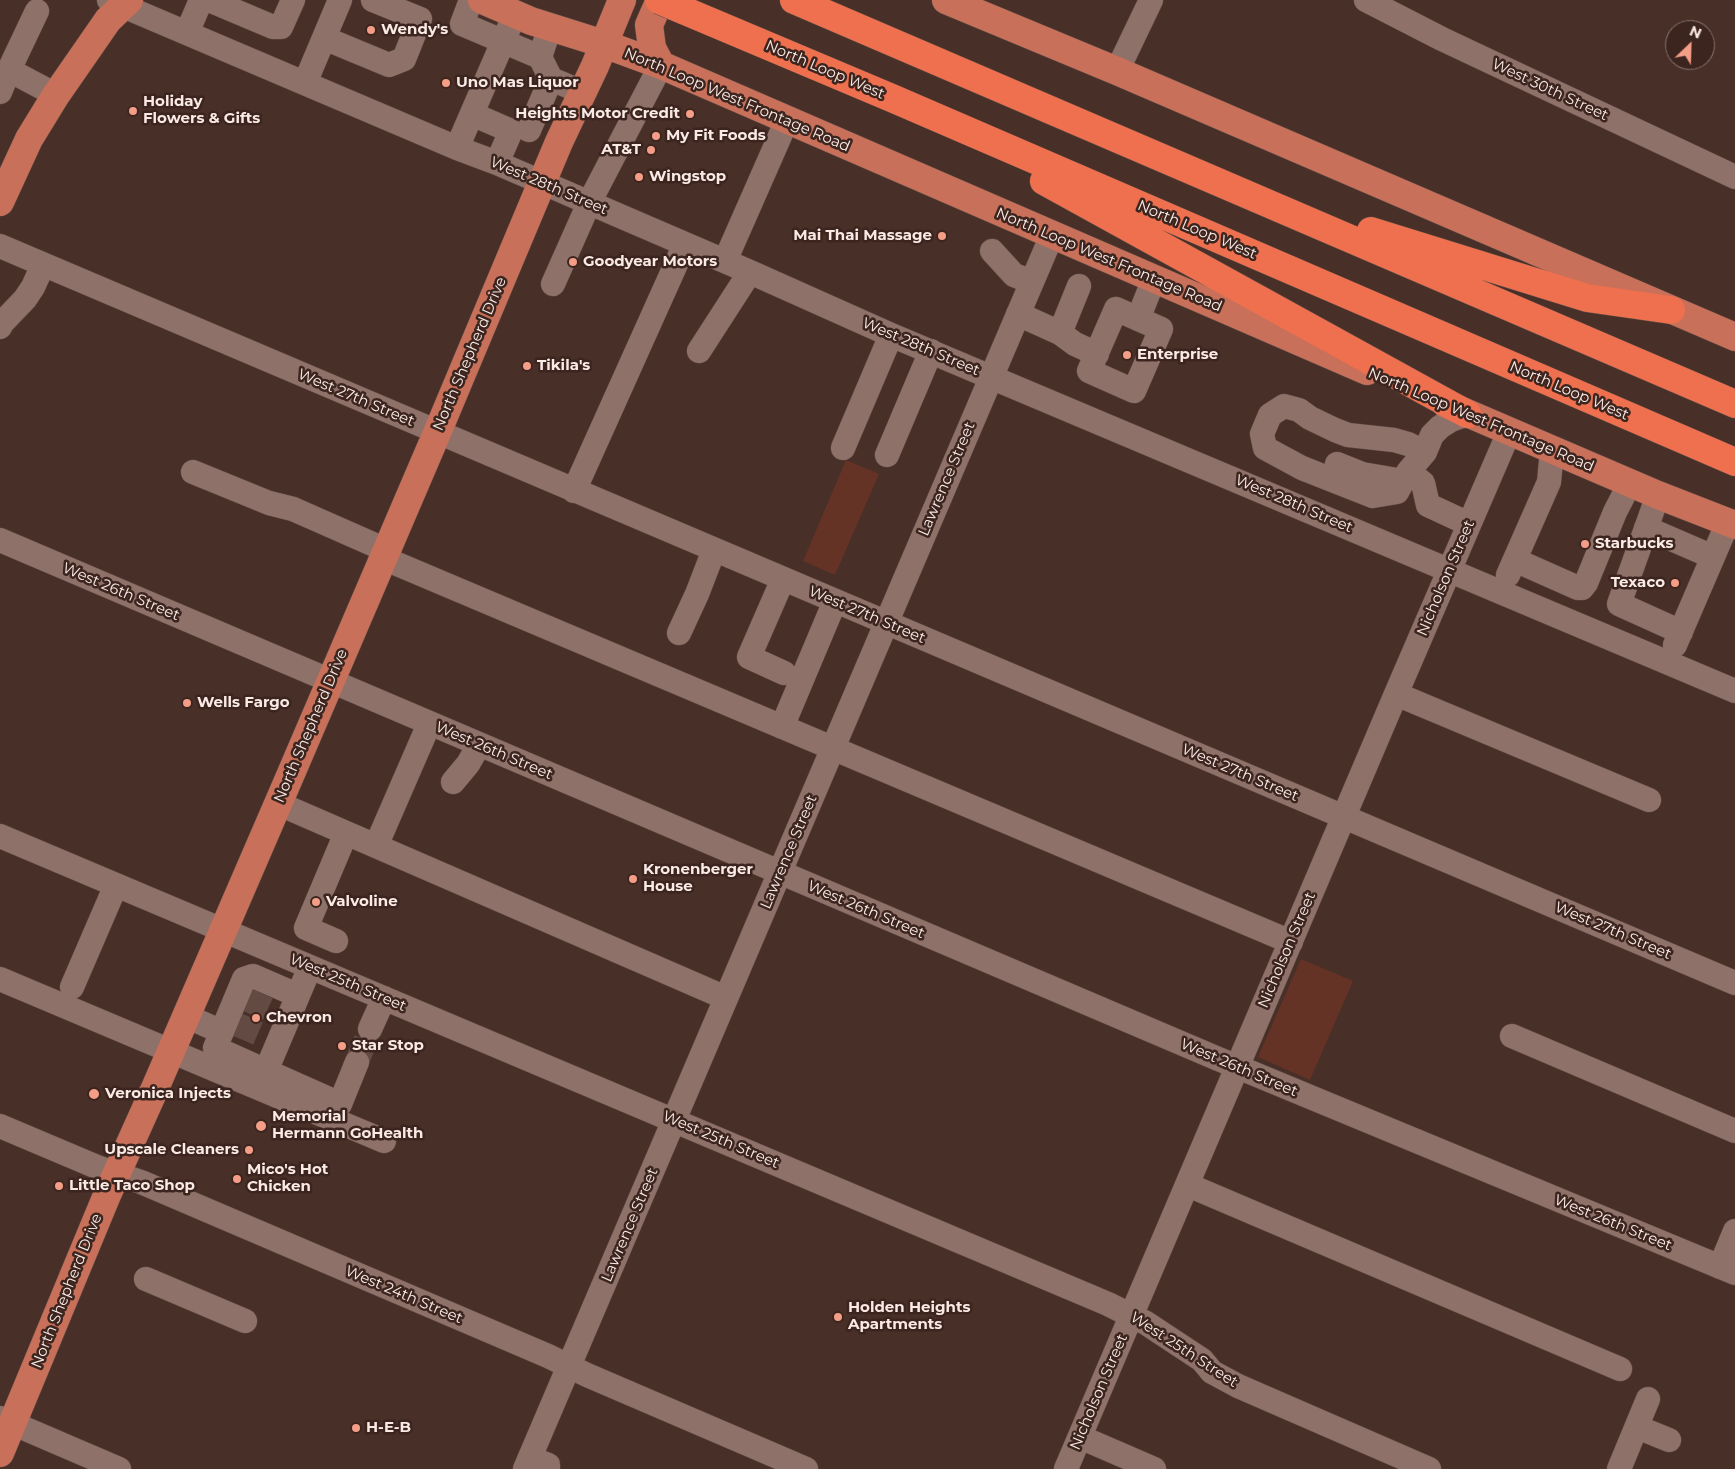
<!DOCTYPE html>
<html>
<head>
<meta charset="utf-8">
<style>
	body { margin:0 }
	#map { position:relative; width:1735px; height:1469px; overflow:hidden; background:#482f28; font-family:Montserrat,sans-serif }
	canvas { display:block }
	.north { position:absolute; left:1665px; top:20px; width:50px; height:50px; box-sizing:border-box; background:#3d251f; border:1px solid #89746e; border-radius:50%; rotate:24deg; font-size:14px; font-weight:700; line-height:20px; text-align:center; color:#faeae5 }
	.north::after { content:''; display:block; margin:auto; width:18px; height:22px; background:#f49e87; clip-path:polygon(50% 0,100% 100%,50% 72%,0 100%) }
</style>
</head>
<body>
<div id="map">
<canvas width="1735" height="1469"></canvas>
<div class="north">N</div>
</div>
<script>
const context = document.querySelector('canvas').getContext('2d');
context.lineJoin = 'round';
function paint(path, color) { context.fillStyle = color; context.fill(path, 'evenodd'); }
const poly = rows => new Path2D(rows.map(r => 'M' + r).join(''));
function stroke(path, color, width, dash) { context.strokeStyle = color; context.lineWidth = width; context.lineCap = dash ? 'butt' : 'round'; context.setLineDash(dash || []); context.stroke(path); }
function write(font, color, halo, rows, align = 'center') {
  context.font = font + ' Montserrat,sans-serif'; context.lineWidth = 5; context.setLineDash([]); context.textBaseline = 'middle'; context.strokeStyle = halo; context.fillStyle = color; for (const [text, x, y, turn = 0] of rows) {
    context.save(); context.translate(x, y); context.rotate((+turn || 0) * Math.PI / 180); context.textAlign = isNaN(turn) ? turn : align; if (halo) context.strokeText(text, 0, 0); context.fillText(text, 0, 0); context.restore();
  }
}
const green = poly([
	[846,460,879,474,835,575,803,561],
	[1301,959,1353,981,1310,1080,1258,1057]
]);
const minorTunnel = poly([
	[246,999,276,1013],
	[236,1024,266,1037],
	[357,1062,370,1029]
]);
const minor = poly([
	[109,0,457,148,497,163,750,272,891,335,1735,691],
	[209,0,273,27,281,27,293,0],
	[471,0,462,24,540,57,550,27],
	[1366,0,1442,39,1735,177],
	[37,11,9,70,56,95],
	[187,33,201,0],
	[324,38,389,65,404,59,420,19,373,0],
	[540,57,551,79,582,92],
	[1117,71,1151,0],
	[305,83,340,0],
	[0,92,9,70],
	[472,114,511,131,497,163],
	[529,130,551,79],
	[457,148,515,14],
	[0,246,1735,983],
	[992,251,1014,275,1032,282],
	[725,261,787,120],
	[553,284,589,203,661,65],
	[1116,309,1161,329,1134,391,1089,371,1116,309],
	[1018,314,1060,333,1075,344,1097,354],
	[1138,319,1154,279],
	[0,327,2,323,25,299,33,287,43,265],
	[1060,333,1079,286],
	[699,351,750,272],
	[843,448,891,335],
	[1425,452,1408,444,1394,440,1348,435,1335,430,1310,418,1299,410,1284,406,1270,415,1262,434,1265,448,1302,468,1373,496,1397,492,1408,472,1425,452,1432,435,1440,427,1451,420,1467,414],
	[887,455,931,351],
	[1337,464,1362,474,1403,481],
	[193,472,269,503,293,509,386,550],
	[1408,472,1423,483,1428,505,1469,524],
	[574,491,685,244],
	[1658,495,1619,604,1681,632],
	[1646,528,1713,557],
	[0,540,1216,1058,1735,1273],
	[383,558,1291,942],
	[1515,560,1578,588,1582,588,1586,583,1615,512,1630,483],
	[1508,575,1549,482,1552,450],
	[783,579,749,657,784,673],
	[679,633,697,594,714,550],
	[1675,645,1728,522],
	[1396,694,1649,800],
	[782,727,835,601],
	[453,782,468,764,479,745],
	[277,803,726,998],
	[0,836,1108,1304,1146,1323,1202,1360,1212,1372,1238,1386,1429,1469],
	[376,846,429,724],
	[336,941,306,928,346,833],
	[0,979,384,1141],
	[72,987,116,885],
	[297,995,253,976,244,979,215,1048,266,1071,310,967],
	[186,1016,222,1032],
	[370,1029,384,998],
	[1512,1036,1735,1131],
	[266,1071,340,1104,357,1062],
	[0,1126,97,1167,141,1182,548,1356,587,1375,806,1469],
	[1188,1185,1620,1369],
	[1720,1267,1735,1231],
	[146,1279,245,1321],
	[0,1418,119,1469],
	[1637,1427,1669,1440],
	[1080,1437,1154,1469],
	[530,1458,548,1465,548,1469],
	[525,1469,1052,235],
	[1066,1469,1396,694,1509,432],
	[1619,1469,1648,1399]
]);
const major = poly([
	[482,0,531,21,604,44,661,65,1367,371],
	[660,0,649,25,652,48,661,65],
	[946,0,1117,71,1735,337],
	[0,202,29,139,56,95,108,20,129,0],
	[1446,404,1658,495,1735,525],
	[0,1453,107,1195,156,1086,287,783,437,433,559,142,595,66,622,0]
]);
const highway = poly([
	[794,0,1735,404],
	[683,10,894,99,1735,462],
	[1044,181,1467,414],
	[1371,231,1587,298,1671,310]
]);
const highwayBridge = poly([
	[659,0,683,10]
]);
const markers = [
	[371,30,5,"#f49e87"],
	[446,83,5,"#f49e87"],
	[133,111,5,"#f49e87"],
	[690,114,5,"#f49e87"],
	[656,136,5,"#f49e87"],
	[651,150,5,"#f49e87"],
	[639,177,5,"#f49e87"],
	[942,236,5,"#f49e87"],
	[573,262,5,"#f49e87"],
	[1127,355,5,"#f49e87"],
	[527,366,5,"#f49e87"],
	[1585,544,5,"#f49e87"],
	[1675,583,5,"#f49e87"],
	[187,703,5,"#f49e87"],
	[633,879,5,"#f49e87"],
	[316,902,5,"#f49e87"],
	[256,1018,5,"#f49e87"],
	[342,1046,5,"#f49e87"],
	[94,1094,6,"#f49e87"],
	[261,1126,6,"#f49e87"],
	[249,1150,5,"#f49e87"],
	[237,1179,5,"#f49e87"],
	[59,1186,5,"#f49e87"],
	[838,1317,5,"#f49e87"],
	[356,1428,5,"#f49e87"]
];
const poiNames = [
	["Wendy's",381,30],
	["Uno Mas Liquor",456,83],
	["Holiday",143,102],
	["Flowers & Gifts",143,119],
	["Heights Motor Credit",680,114,"right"],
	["My Fit Foods",666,136],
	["AT&T",641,150,"right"],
	["Wingstop",649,177],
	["Mai Thai Massage",932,236,"right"],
	["Goodyear Motors",583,262],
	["Enterprise",1137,355],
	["Tikila's",537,366],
	["Starbucks",1595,544],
	["Texaco",1665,583,"right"],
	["Wells Fargo",197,703],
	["Kronenberger",643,870],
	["House",643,887],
	["Valvoline",326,902],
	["Chevron",266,1018],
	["Star Stop",352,1046],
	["Veronica Injects",105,1094],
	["Memorial",272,1117],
	["Hermann GoHealth",272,1134],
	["Upscale Cleaners",239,1150,"right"],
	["Mico's Hot",247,1170],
	["Chicken",247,1187],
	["Little Taco Shop",69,1186],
	["Holden Heights",848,1308],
	["Apartments",848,1325],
	["H-E-B",366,1428]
];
const streetNames = [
	["North Loop West",825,70,23],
	["West 30th Street",1550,90,25],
	["North Loop West Frontage Road",737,100,23],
	["West 28th Street",549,186,23],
	["North Loop West",1197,230,23],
	["North Loop West Frontage Road",1109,260,23],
	["West 28th Street",921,347,23],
	["North Shepherd Drive",470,354,-67],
	["North Loop West",1569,391,23],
	["West 27th Street",356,398,23],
	["North Loop West Frontage Road",1481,420,23],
	["Lawrence Street",947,479,-67],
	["West 28th Street",1294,504,23],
	["Nicholson Street",1446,578,-67],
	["West 26th Street",121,592,23],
	["West 27th Street",867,615,23],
	["North Shepherd Drive",311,726,-67],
	["West 26th Street",494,751,23],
	["West 27th Street",1240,773,23],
	["Lawrence Street",789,852,-67],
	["West 26th Street",866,910,23],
	["West 27th Street",1613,931,23],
	["Nicholson Street",1287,950,-67],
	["West 25th Street",348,983,23],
	["West 26th Street",1239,1068,23],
	["West 25th Street",721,1140,23],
	["West 26th Street",1613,1223,22],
	["Lawrence Street",630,1225,-67],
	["North Shepherd Drive",67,1291,-68],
	["West 24th Street",404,1295,23],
	["West 25th Street",1184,1350,33],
	["Nicholson Street",1099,1392,-67]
];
paint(green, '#643326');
stroke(minorTunnel, '#634b44', 24, [24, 12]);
stroke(minor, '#624e48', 25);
stroke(major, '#624e48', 29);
stroke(highway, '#624e48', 29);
stroke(minor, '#8e7169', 24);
stroke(major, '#c87059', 28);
stroke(highway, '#ee704e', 28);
stroke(highwayBridge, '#624e48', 29, []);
stroke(highwayBridge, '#ee704e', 28);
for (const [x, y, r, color] of markers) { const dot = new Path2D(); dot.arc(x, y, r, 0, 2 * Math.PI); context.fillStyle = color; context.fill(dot); stroke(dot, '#3d251f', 2); }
write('bold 15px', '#faeae5', '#3d251f', poiNames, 'left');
write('15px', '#faeae5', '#3d251f', streetNames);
</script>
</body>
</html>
